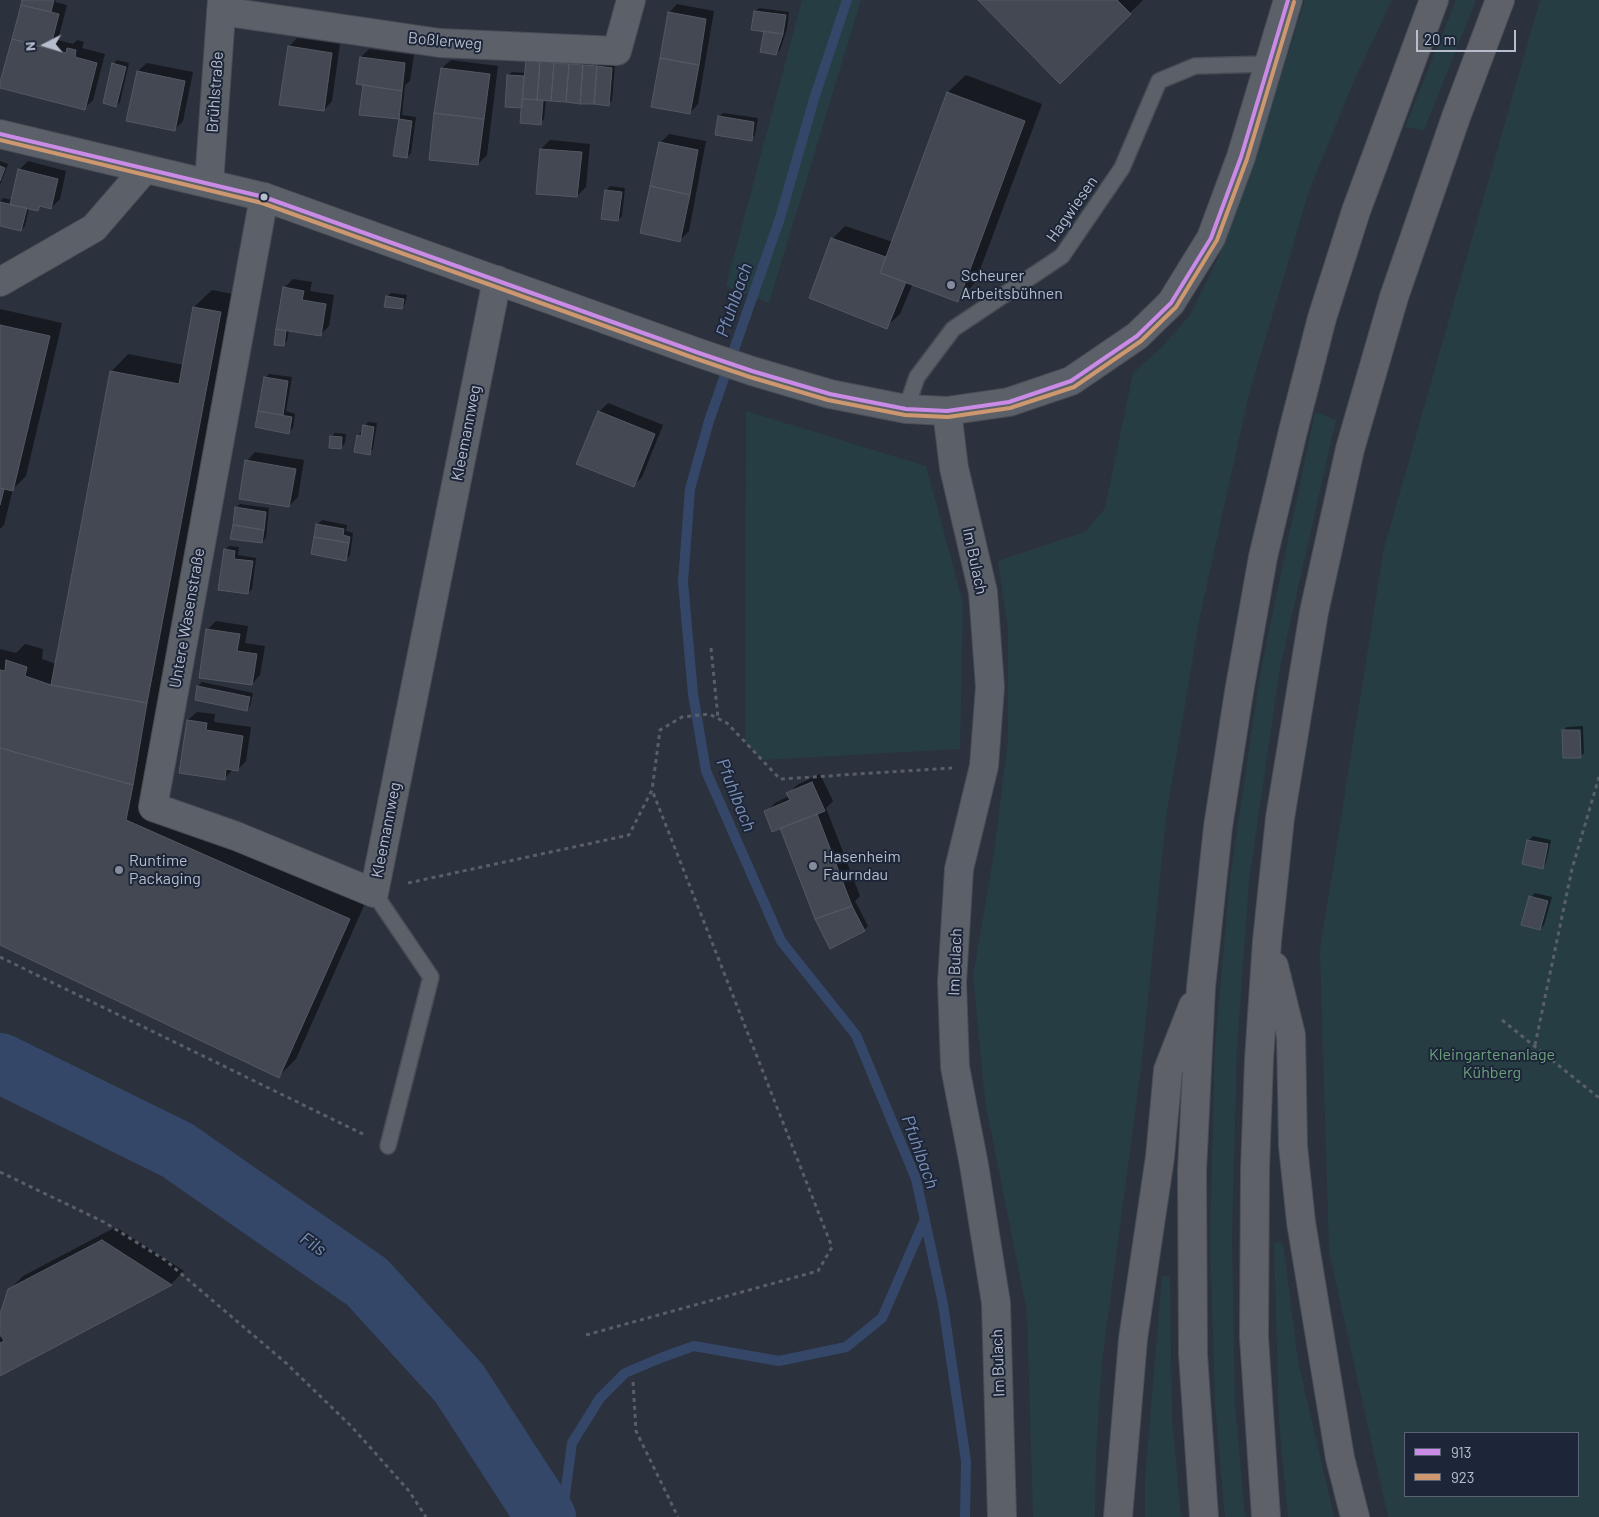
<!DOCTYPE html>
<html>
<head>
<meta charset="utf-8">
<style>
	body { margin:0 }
	#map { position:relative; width:1599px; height:1517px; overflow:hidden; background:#2b313d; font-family:Barlow,sans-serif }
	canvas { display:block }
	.legend { position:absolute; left:1404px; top:1432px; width:175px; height:65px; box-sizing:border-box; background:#1d2638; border:1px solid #5a6274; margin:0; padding:6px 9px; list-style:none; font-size:15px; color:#b6bdcd }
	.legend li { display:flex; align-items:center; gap:10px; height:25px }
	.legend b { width:25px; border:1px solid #5a6274 }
	.north { position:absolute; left:20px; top:20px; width:50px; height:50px; -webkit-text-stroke:4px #1d2638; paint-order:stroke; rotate:265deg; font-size:14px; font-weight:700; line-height:20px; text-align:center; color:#b6bdcd }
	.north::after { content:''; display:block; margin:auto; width:18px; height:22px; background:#b6bdcd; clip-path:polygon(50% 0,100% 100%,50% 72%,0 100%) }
	.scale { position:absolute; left:1416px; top:30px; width:100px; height:22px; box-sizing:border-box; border:2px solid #b6bdcd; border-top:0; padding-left:6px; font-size:15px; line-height:18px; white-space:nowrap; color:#b6bdcd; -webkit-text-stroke:4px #1d2638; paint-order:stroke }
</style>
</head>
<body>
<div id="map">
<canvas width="1599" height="1517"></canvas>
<ul class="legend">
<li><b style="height:6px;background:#ca8be6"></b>913</li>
<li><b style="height:6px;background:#cd976f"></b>923</li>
</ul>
<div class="north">N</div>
<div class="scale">20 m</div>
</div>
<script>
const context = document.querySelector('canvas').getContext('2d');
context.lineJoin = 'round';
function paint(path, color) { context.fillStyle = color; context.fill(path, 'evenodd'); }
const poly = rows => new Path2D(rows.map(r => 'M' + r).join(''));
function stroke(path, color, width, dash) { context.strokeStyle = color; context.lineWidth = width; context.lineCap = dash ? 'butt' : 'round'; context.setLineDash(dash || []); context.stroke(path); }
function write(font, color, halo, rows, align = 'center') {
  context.font = font + ' Barlow,sans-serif'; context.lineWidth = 4; context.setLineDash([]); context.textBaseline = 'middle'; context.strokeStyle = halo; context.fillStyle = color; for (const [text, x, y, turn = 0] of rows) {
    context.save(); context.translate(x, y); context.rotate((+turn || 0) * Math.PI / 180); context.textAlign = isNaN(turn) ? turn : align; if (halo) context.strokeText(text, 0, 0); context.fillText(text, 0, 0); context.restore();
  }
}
const green = poly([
	[802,0,861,0,769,303,726,286],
	[1305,0,1392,0,1353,83,1309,191,1248,398,1200,616,1166,818,1142,1060,1102,1362,1096,1454,1095,1517,1033,1517,1027,1312,985,1100,973,976,994,853,1008,739,1008,630,998,561,1085,532,1105,508,1133,373,1163,346,1190,315,1218,258,1252,168],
	[1456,0,1476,0,1424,130,1405,127],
	[1540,0,1599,0,1599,1517,1388,1517,1329,1251,1320,950,1384,548],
	[1405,1433,1578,1433,1578,1496,1405,1496],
	[746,411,926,466,963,603,960,749,762,760,745,743],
	[1315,412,1336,420,1280,668,1249,881,1237,1048,1232,1237,1235,1404,1245,1517,1225,1517,1215,1405,1210,1240,1215,1045,1230,878,1261,669],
	[1274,1243,1283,1243,1298,1361,1334,1517,1288,1517,1279,1423],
	[1162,1276,1170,1276,1172,1418,1181,1517,1145,1517,1145,1480]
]);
const shadow = poly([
	[23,0,56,0,55,2,67,5,58,40,73,44,77,40,84,42,82,48,105,54,93,100,84,109,0,87,22,5,24,3],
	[979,0,1143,0,1060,82],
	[677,4,714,11,698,104,690,113,669,13],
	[759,8,789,12,787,29,780,50,776,54,755,12],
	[297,38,340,44,332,101,324,110,289,47],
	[369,49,414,55,410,81,405,85,402,115,416,117,411,153,407,157,395,155,400,118,360,114,364,86,361,57],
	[531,57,615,64,612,100,608,105,546,99,544,119,540,123,523,107,508,76,512,72,525,73,527,61],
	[117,60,129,63,120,102,116,106,113,64],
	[451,60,498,66,487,155,478,164,442,68],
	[147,63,193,72,183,121,174,130,138,71],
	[966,75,1042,104,975,283,958,300,913,283,900,314,886,327,832,239,845,226,893,242,948,92],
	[723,113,758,118,755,135,751,139,719,117],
	[669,134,706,141,689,231,680,240,660,143],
	[550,140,590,144,586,187,577,196,538,193,541,149],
	[0,161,8,164,0,185],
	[28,161,66,171,60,199,51,208,42,205,38,210,29,208,25,226,21,230,0,225,0,202,3,198,12,200,19,170],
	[610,186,625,188,622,216,618,220,606,191],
	[293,279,312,282,310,291,334,295,329,326,320,335,289,330,287,341,283,345,275,344,284,288],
	[212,290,238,295,142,803,366,901,296,1059,279,1076,0,944,0,649,16,653,25,644,43,649,42,659,56,664,111,372,128,354,184,365,194,307],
	[391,293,407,295,405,304,401,308,387,297],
	[0,309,62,323,26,476,13,489,4,525,0,529],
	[269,374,292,377,286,411,295,414,293,428,289,432,257,426,265,378],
	[608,403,663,425,642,477,633,486,599,412],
	[368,422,377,423,373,449,369,453,358,436],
	[335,433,346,434,345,443,341,447,331,437],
	[255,452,304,460,298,497,289,506,247,461],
	[240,504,269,508,266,538,262,542,236,508],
	[322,520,347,525,346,531,353,533,350,555,346,559,318,524],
	[229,546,239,547,238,555,256,558,252,589,248,593,225,550],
	[216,621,248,626,245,643,265,646,260,675,252,684,207,630],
	[202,682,253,693,250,706,246,710,196,699,198,686],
	[197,712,215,714,214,722,251,727,246,761,237,770,233,769,224,779,188,720],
	[1583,726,1584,753,1580,757,1563,731,1567,727],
	[820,774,833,801,826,808,860,896,855,901,868,926,864,930,780,826,766,812,775,803,789,796,788,794,797,785],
	[1533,836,1551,840,1546,863,1542,867,1529,840],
	[1535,893,1552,897,1544,925,1540,929,1531,897],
	[116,1227,184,1271,171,1284,0,1375,0,1338,3,1336,0,1330,0,1318,9,1290,23,1276]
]);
const stream = poly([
	[847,0,814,99,780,218,709,421,690,489,683,582,693,694,706,771,781,941,856,1035,916,1179,943,1304,966,1461,965,1517],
	[562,1517,572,1443,600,1398,625,1373,663,1357,694,1346,779,1361,846,1347,882,1318,925,1219]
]);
const river = poly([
	[0,1063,177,1150,367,1282,459,1383,546,1517]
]);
const building = poly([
	[22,0,54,0,51,12,21,5,22,0],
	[978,0,1117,0,1131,14,1060,84,978,0],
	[21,5,59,14,50,49,12,39,21,5],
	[754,11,786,15,783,34,751,30,754,11],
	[668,12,706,19,699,65,660,58,668,12],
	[764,31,783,34,776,55,760,52,764,31],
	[12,39,66,53,67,48,76,50,75,57,97,63,85,110,0,88,0,82,12,39],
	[288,46,332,53,324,111,279,105,288,46],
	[360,57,405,63,402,91,356,84,360,57],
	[660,58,699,65,690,114,651,107,660,58],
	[526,61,540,62,537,100,522,99,526,61],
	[540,62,554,63,551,101,537,100,540,62],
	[112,63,126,67,116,107,103,103,112,63],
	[554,63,569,64,566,102,551,101,554,63],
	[569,64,583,65,580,104,566,102,569,64],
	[583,65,597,66,594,104,580,104,583,65],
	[597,66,612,68,609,106,594,104,597,66],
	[441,68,490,74,484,119,434,113,441,68],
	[137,71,185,81,175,131,126,121,137,71],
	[507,75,524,76,522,108,505,107,507,75],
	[363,85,402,91,399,119,359,115,363,85],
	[947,92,1025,121,958,302,880,273,947,92],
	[522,99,543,100,541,125,520,123,522,99],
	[434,113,484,119,478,165,429,160,434,113],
	[718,116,754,122,752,141,715,135,718,116],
	[399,119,412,121,407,158,393,156,399,119],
	[659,142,698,150,690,195,650,186,659,142],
	[540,149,582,152,577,197,536,194,540,149],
	[0,166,5,168,0,181,0,166],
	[18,169,58,179,51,209,40,206,38,211,10,205,18,169],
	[650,186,690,195,680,242,640,233,650,186],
	[605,190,622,192,618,221,601,219,605,190],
	[0,202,27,208,21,231,0,226,0,202],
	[831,238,886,257,880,273,906,282,887,329,809,298,831,238],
	[283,287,304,291,302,300,326,304,321,336,276,329,283,287],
	[386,296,404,299,402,309,384,307,386,296],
	[193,307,221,312,147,703,51,685,110,371,179,384,193,307],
	[0,325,50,336,13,491,0,488,0,325],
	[276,329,286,331,284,346,274,345,276,329],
	[264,377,288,381,283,415,258,411,264,377],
	[258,411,292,417,289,434,255,427,258,411],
	[598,411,655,434,634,487,576,464,598,411],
	[363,425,374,427,370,455,354,452,357,435,361,436,363,425],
	[330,436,342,437,341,449,329,448,330,436],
	[245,460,296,469,289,507,239,499,245,460],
	[0,488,4,489,0,505,0,488],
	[235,507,266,512,264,530,233,525,235,507],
	[316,524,344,529,343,535,350,537,349,543,314,537,316,524],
	[233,525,264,530,262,543,230,539,233,525],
	[314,537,349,543,346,561,311,554,314,537],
	[224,549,235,551,234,559,253,561,248,594,218,590,224,549],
	[206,629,240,634,237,651,257,654,252,685,199,678,206,629],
	[6,660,27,667,25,676,51,685,147,703,133,785,0,748,0,670,5,671,6,660],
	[197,686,250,697,247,711,195,700,197,686],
	[187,720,207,723,206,730,243,736,238,771,226,769,225,780,179,773,187,720],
	[1562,730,1580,730,1581,758,1563,758,1562,730],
	[0,748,133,785,126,820,350,919,279,1078,0,945,0,748],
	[812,782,825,811,772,832,764,811,790,800,786,793,812,782],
	[817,814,852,906,815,919,780,828,817,814],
	[1527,840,1548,844,1543,869,1522,864,1527,840],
	[1529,896,1548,901,1540,930,1521,925,1529,896],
	[852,906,865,931,830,949,815,919,852,906],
	[102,1240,172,1285,0,1376,0,1343,4,1341,0,1333,0,1314,8,1289,102,1240]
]);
const path = poly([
	[711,648,718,718],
	[408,883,629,835,652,790,660,730,682,717,709,714,727,723,780,779,952,768],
	[0,957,365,1135],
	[1502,1020,1599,1098],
	[1535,1045,1572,869,1599,777],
	[0,1172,104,1222,165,1260,286,1363,352,1427,409,1491,426,1517],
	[586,1335,818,1271,832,1247,652,790],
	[633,1382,636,1431,678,1517]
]);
const service = poly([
	[906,409,917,377,953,329,1062,256,1122,168,1159,81,1195,66,1268,64],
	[374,893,431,977,388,1146]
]);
const minor = poly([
	[221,11,440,43,617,51,631,0],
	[209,183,222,0],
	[264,197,153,807,236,836,374,893,497,280],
	[0,282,94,228,145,169],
	[947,411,954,468,983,592,990,687,984,766,959,869,952,982,955,1067,974,1165,996,1303,1002,1517]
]);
const tertiary = poly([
	[0,134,264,197,699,353,752,371,830,394,906,409,947,411,1009,402,1071,381,1137,336,1171,303,1211,238,1241,157,1288,0]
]);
const trunk = poly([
	[1274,966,1291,1035,1293,1146,1301,1222,1340,1458,1355,1517],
	[1118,1517,1133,1339,1160,1157,1168,1070,1193,1006],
	[1204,1517,1193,1354,1192,1171,1201,987,1218,827,1239,692,1263,557,1293,431,1322,318,1356,211,1434,0],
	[1266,1517,1254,1337,1255,1169,1259,1060,1267,941,1280,818,1314,612,1350,449,1394,297,1456,117,1500,0]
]);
const bus1 = poly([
	[0,134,264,197,699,353,752,371,830,394,906,409,947,411,1009,402,1071,381,1137,336,1171,303,1211,238,1241,157,1288,0]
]);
const bus2 = poly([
	[0,140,262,203,697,359,750,377,828,400,905,415,948,417,1010,408,1074,387,1141,341,1176,307,1217,240,1247,159,1294,2]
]);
const markers = [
	[264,197,4.5,"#b6bdcd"],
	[951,285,5,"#858c9b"],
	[813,866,5,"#858c9b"],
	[119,870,5,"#858c9b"]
];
const streetNames = [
	["Boßlerweg",445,41,5],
	["Brühlstraße",215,92,-86],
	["Hagwiesen",1072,209,-55],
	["Kleemannweg",466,433,-79],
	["Im Bulach",975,561,78],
	["Untere Wasenstraße",187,618,-80],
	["Kleemannweg",386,830,-79],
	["Im Bulach",955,962,-88],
	["Im Bulach",998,1363,-92]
];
const poiNames = [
	["Scheurer",961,276],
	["Arbeitsbühnen",961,294],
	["Hasenheim",823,857],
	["Faurndau",823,875],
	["Runtime",129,861],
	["Packaging",129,879]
];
const parkNames = [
	["Kleingartenanlage",1492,1055],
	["Kühberg",1492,1073]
];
const waterNames = [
	["Pfuhlbach",734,300,-71],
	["Pfuhlbach",736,795,68],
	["Pfuhlbach",920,1152,70],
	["Fils",313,1244,35]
];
paint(green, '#273d44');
paint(shadow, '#0007');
stroke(stream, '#354768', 10);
stroke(river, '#354768', 60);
paint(building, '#434852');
stroke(building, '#535963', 1);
stroke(service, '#484c55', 18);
stroke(minor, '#484c55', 30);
stroke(tertiary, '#484c55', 30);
stroke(trunk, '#484d57', 30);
stroke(path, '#595f67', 3, [4, 4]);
stroke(service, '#5c6069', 15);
stroke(minor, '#5c6069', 28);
stroke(tertiary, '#5c6069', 28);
stroke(trunk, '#5e6167', 28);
stroke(bus1, '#ca8be6', 4);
stroke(bus2, '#cd976f', 4);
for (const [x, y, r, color] of markers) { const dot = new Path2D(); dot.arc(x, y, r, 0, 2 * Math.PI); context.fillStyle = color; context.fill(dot); stroke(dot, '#1d2638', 2); }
write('16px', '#b6bdcd', '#1d2638', streetNames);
write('16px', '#b6bdcd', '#1d2638', poiNames, 'left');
write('16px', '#6ba07b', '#1d2638', parkNames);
write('italic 18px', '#7b90b7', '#1d2638', waterNames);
</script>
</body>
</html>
